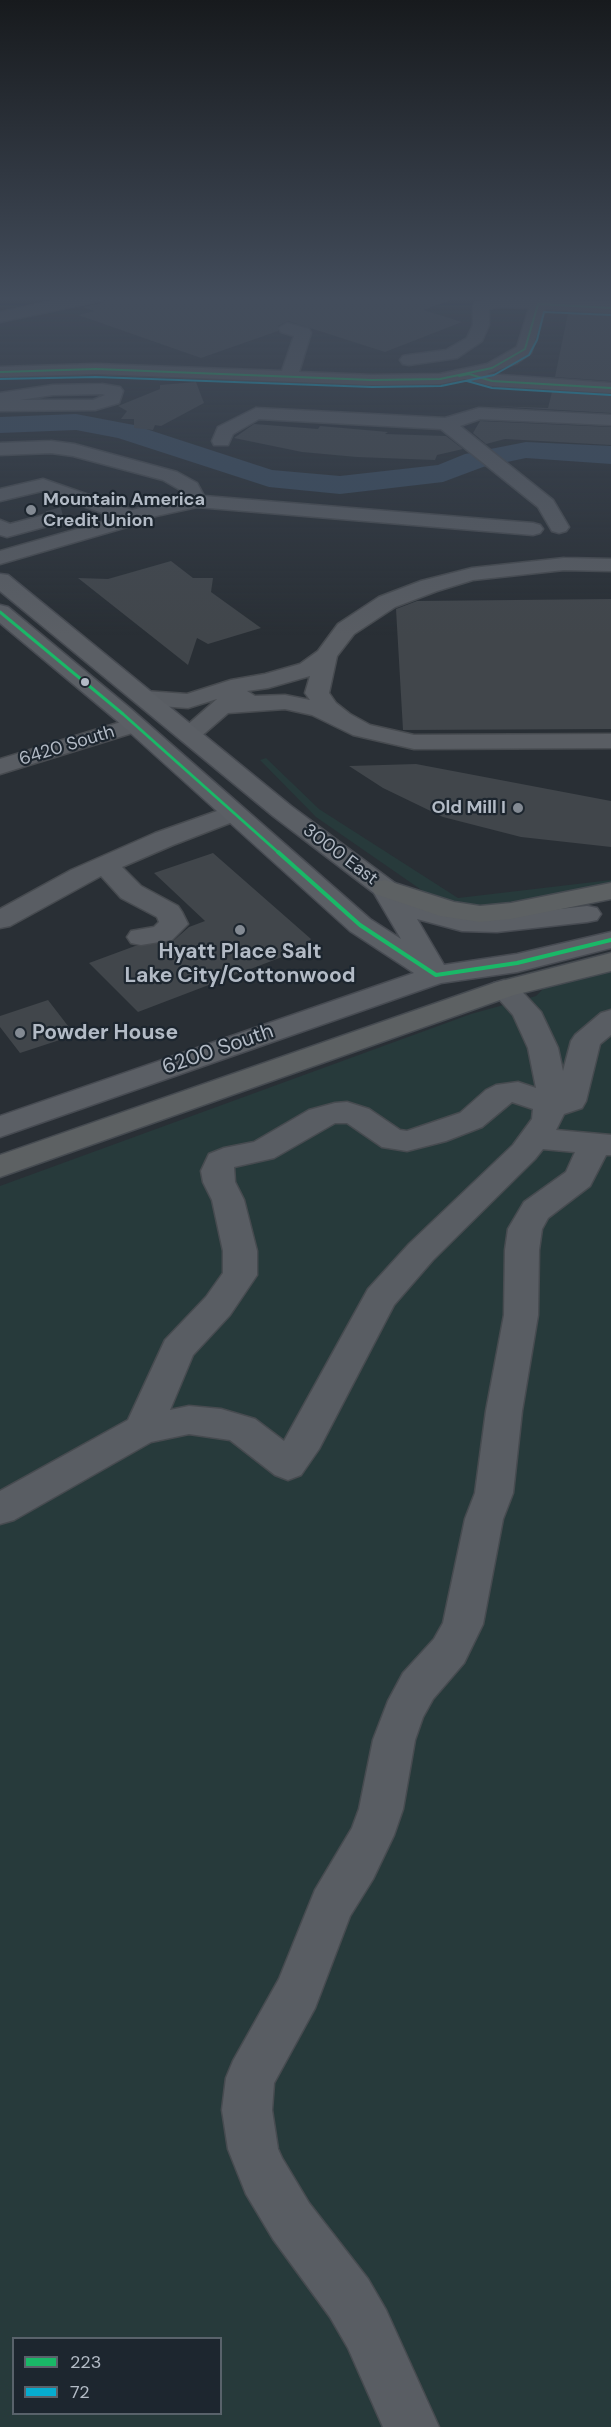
<!DOCTYPE html>
<html>
<head>
<meta charset="utf-8">
<style>
	body { margin:0 }
	#map { position:relative; width:611px; height:2427px; overflow:hidden; background:#292f35; font-family:"DM Sans",sans-serif }
	canvas { display:block }
	.legend { position:absolute; left:12px; top:2337px; width:210px; height:78px; box-sizing:border-box; background:#1d262f; border:2px solid #59626b; margin:0; padding:8px 10px; list-style:none; font-size:18px; color:#b3bbc6 }
	.legend li { display:flex; align-items:center; gap:12px; height:30px }
	.legend b { width:30px; border:2px solid #59626b }
</style>
</head>
<body>
<div id="map">
<canvas width="611" height="2427"></canvas>
<ul class="legend">
<li><b style="height:8px;background:#1ab867"></b>223</li>
<li><b style="height:8px;background:#06acd0"></b>72</li>
</ul>
</div>
<script>
const context = document.querySelector('canvas').getContext('2d');
context.lineJoin = 'round';
function paint(path, color) { context.fillStyle = color; context.fill(path, 'evenodd'); }
const poly = rows => new Path2D(rows.map(r => 'M' + r).join(''));
function stroke(path, color, width, dash) { context.strokeStyle = color; context.lineWidth = width; context.lineCap = dash ? 'butt' : 'round'; context.setLineDash(dash || []); context.stroke(path); }
function write(font, color, halo, rows, align = 'center') {
  context.font = font + ' "DM Sans",sans-serif'; context.lineWidth = 4.5; context.setLineDash([]); context.textBaseline = 'middle'; context.strokeStyle = halo; context.fillStyle = color; for (const [text, x, y, turn = 0] of rows) {
    context.save(); context.translate(x, y); context.rotate((+turn || 0) * Math.PI / 180); context.textAlign = isNaN(turn) ? turn : align; if (halo) context.strokeText(text, 0, 0); context.fillText(text, 0, 0); context.restore();
  }
}
const green = poly([
	[266,758,319,809,458,898,611,880,611,890,483,907,433,898,316,817,260,760],
	[611,970,611,2427,0,2427,0,1186,471,1014,536,996,546,986],
	[14,2338,220,2338,220,2414,14,2414]
]);
const river = poly([
	[76,414,134,425,272,470,340,476,438,465,465,454,526,442,611,446,611,464,526,458,483,467,443,482,340,494,269,487,118,438,76,430,0,433,0,417,76,414]
]);
const building = poly([
	[110,296,454,296,454,299,424,310,462,322,385,352,288,321,278,326,278,331,201,358,78,315,94,311,82,307,101,303],
	[568,313,611,315,611,381,555,377],
	[196,382,204,403,161,426,155,425,153,430,134,428,134,419,121,419,127,411,118,406,160,389,160,385],
	[552,392,611,395,611,413,491,406,548,408],
	[480,421,611,427,611,445,505,439,486,444,473,433],
	[254,424,318,429,320,426,388,432,385,434,446,436,463,449,437,455,435,460,357,457,302,452,234,438],
	[171,561,193,578,213,578,211,592,261,628,208,644,197,638,188,665,78,578,108,579],
	[611,599,611,729,403,730,396,609,417,601],
	[416,764,611,801,611,847,521,837,443,817,383,788,349,766],
	[213,853,311,939,303,949,138,1012,89,963,135,946,172,942,189,927,205,921,154,873],
	[48,1000,75,1035,20,1053,0,1027,0,1016]
]);
const minorTunnel = poly([
	[48,520,63,516]
]);
const minor = poly([
	[77,296,108,296,100,301,0,322,0,312,77,296],
	[533,296,549,296,548,300,611,303,611,313,545,309,531,353,517,363,487,374,611,383,611,393,492,386,465,379,440,384,372,385,96,374,0,377,0,367,96,364,282,371,294,336,281,332,279,328,287,323,309,329,311,333,299,372,372,375,440,374,487,364,517,347,529,308,501,307,489,309,489,325,482,341,457,358,409,365,403,364,400,360,403,356,409,355,446,350,467,338,473,325,473,306,475,303,501,297,532,299,533,296],
	[102,384,120,387,123,391,119,403,95,410,0,411,0,393,53,385,102,384],
	[53,395,102,394,105,395,93,400,20,400,53,395],
	[256,408,445,418,479,408,611,415,611,425,480,419,460,426,553,500,569,527,566,531,559,533,552,531,538,507,441,429,259,419,233,434,228,445,214,445,212,441,218,427,256,408],
	[51,441,74,444,177,472,197,483,204,496,533,523,540,525,543,529,540,533,533,535,197,507,147,518,144,522,0,564,0,551,116,518,42,491,0,501,0,489,43,479,132,510,185,497,182,491,163,480,73,456,51,453,0,455,0,443,51,441],
	[48,514,55,516,58,520,55,524,7,537,0,535,0,520,10,524,48,514],
	[564,558,611,559,611,571,564,570,473,580,437,591,395,607,354,634,337,656,329,693,336,703,350,714,370,725,414,735,611,734,611,748,414,749,353,735,312,715,285,709,228,713,198,739,189,741,180,739,177,734,217,699,188,708,145,705,137,703,133,698,137,693,145,691,187,694,231,680,265,674,300,664,318,651,338,624,379,597,421,581,472,568,564,558],
	[310,676,305,693,310,700,285,695,255,696,247,691,268,688,310,676],
	[134,718,142,720,146,725,142,730,0,774,0,759,134,718],
	[234,805,243,808,247,813,243,818,173,845,122,867,141,886,178,906,182,912,188,924,172,940,141,945,131,943,127,937,131,931,154,927,159,922,157,917,121,898,101,876,10,926,0,928,0,909,71,870,155,833,234,805],
	[504,980,514,983,541,1012,558,1048,563,1071,571,1041,575,1035,601,1013,611,1010,611,1035,600,1044,586,1101,582,1108,564,1114,556,1130,611,1135,611,1155,606,1155,590,1186,548,1218,542,1229,539,1250,538,1315,522,1411,513,1493,503,1519,483,1624,464,1663,433,1699,423,1717,415,1740,403,1809,394,1835,373,1879,350,1916,315,2008,274,2083,272,2110,278,2149,282,2158,309,2203,368,2279,386,2310,439,2427,383,2427,348,2348,330,2317,273,2239,246,2194,228,2149,222,2110,226,2078,233,2061,279,1979,315,1890,352,1828,359,1809,373,1740,388,1701,403,1673,434,1639,443,1623,465,1519,475,1493,486,1411,504,1315,505,1250,508,1229,524,1202,566,1172,575,1152,543,1149,535,1159,433,1260,394,1305,319,1449,301,1475,288,1480,275,1475,230,1440,189,1434,151,1442,14,1520,0,1524,0,1491,128,1420,165,1340,206,1297,223,1273,223,1251,212,1200,203,1182,201,1171,209,1154,224,1148,254,1142,309,1110,335,1103,347,1102,369,1109,400,1130,407,1131,460,1113,486,1090,496,1085,518,1082,536,1088,528,1048,513,1015,490,989,494,983,504,980],
	[512,1102,533,1109,532,1119,513,1145,409,1244,368,1289,284,1441,255,1419,221,1409,189,1406,170,1410,193,1355,230,1315,257,1275,257,1251,244,1200,235,1182,234,1167,274,1158,335,1123,347,1123,382,1147,407,1151,446,1141,482,1127,512,1102]
]);
const major = poly([
	[0,574,8,575,291,806,396,884,438,908,463,915,497,916,587,906,597,908,601,914,597,920,587,922,497,932,462,931,417,919,444,965,517,954,611,932,611,948,517,972,441,983,0,1137,0,1116,414,973,350,931,115,719,0,623,0,605,8,607,131,709,370,919,401,939,374,893,273,816,0,591,0,574]
]);
const highway = poly([
	[385,880,454,902,480,906,511,903,611,883,611,899,511,919,480,922,440,916,375,894,372,888,375,882,385,880],
	[611,953,611,971,514,995,0,1177,0,1155,494,983,611,953]
]);
const bus1Far2 = poly([
	[0,372,96,369,372,380,440,379,492,368,525,349,538,304,611,308],
	[459,376,469,374,492,381,611,388]
]);
const bus1Far1 = poly([
	[0,612,123,714,280,854]
]);
const bus1 = poly([
	[278,852,360,925,436,975,517,963,611,940]
]);
const bus2 = poly([
	[0,379,96,377,372,387,441,386,494,375,529,355,537,340,544,312,611,315],
	[467,381,492,388,611,395]
]);
const markers = [
	[31,510,6,"#838a93"],
	[85,682,5,"#b3bbc6"],
	[518,808,6,"#838a93"],
	[240,930,6,"#838a93"],
	[20,1033,6,"#838a93"]
];
const farPoinames = [
	["Mountain America",43,500],
	["Credit Union",43,521],
	["Old Mill I",506,808,"right"]
];
const farStreetnames = [
	["6420 South",67,746,-17],
	["3000 East",340,855,37]
];
const poiNames = [
	["Hyatt Place Salt",240,952],
	["Lake City/Cottonwood",240,976],
	["Powder House",32,1033,"left"]
];
const streetNames = [
	["6200 South",218,1050,-19]
];
paint(green, '#273a3b');
paint(river, '#394b5e');
paint(building, '#41464b');
stroke(minorTunnel, '#3e444b', 18, [18, 9]);
stroke(minor, '#474b50', 3);
stroke(major, '#474b52', 3);
stroke(highway, '#464b51', 3);
paint(minor, '#595d63');
paint(major, '#5b5f65');
paint(highway, '#5d6163');
stroke(bus1Far2, '#1ab867', 2);
stroke(bus1Far1, '#1ab867', 3);
stroke(bus1, '#1ab867', 4);
stroke(bus2, '#06acd0', 2);
const sky = context.createLinearGradient(0, 0, 0, 636);
sky.addColorStop(0, '#171a1d');
sky.addColorStop(0.47, '#434d5c');
sky.addColorStop(1, '#434d5c00');
context.fillStyle = sky;
context.fillRect(0, 0, 611, 636);
for (const [x, y, r, color] of markers) { const dot = new Path2D(); dot.arc(x, y, r, 0, 2 * Math.PI); context.fillStyle = color; context.fill(dot); stroke(dot, '#1d262f', 2); }
write('bold 18px', '#b3bbc6', '#1d262f', farPoinames, 'left');
write('18px', '#b3bbc6', '#1d262f', farStreetnames);
write('bold 21px', '#b3bbc6', '#1d262f', poiNames);
write('21px', '#b3bbc6', '#1d262f', streetNames);
</script>
</body>
</html>
